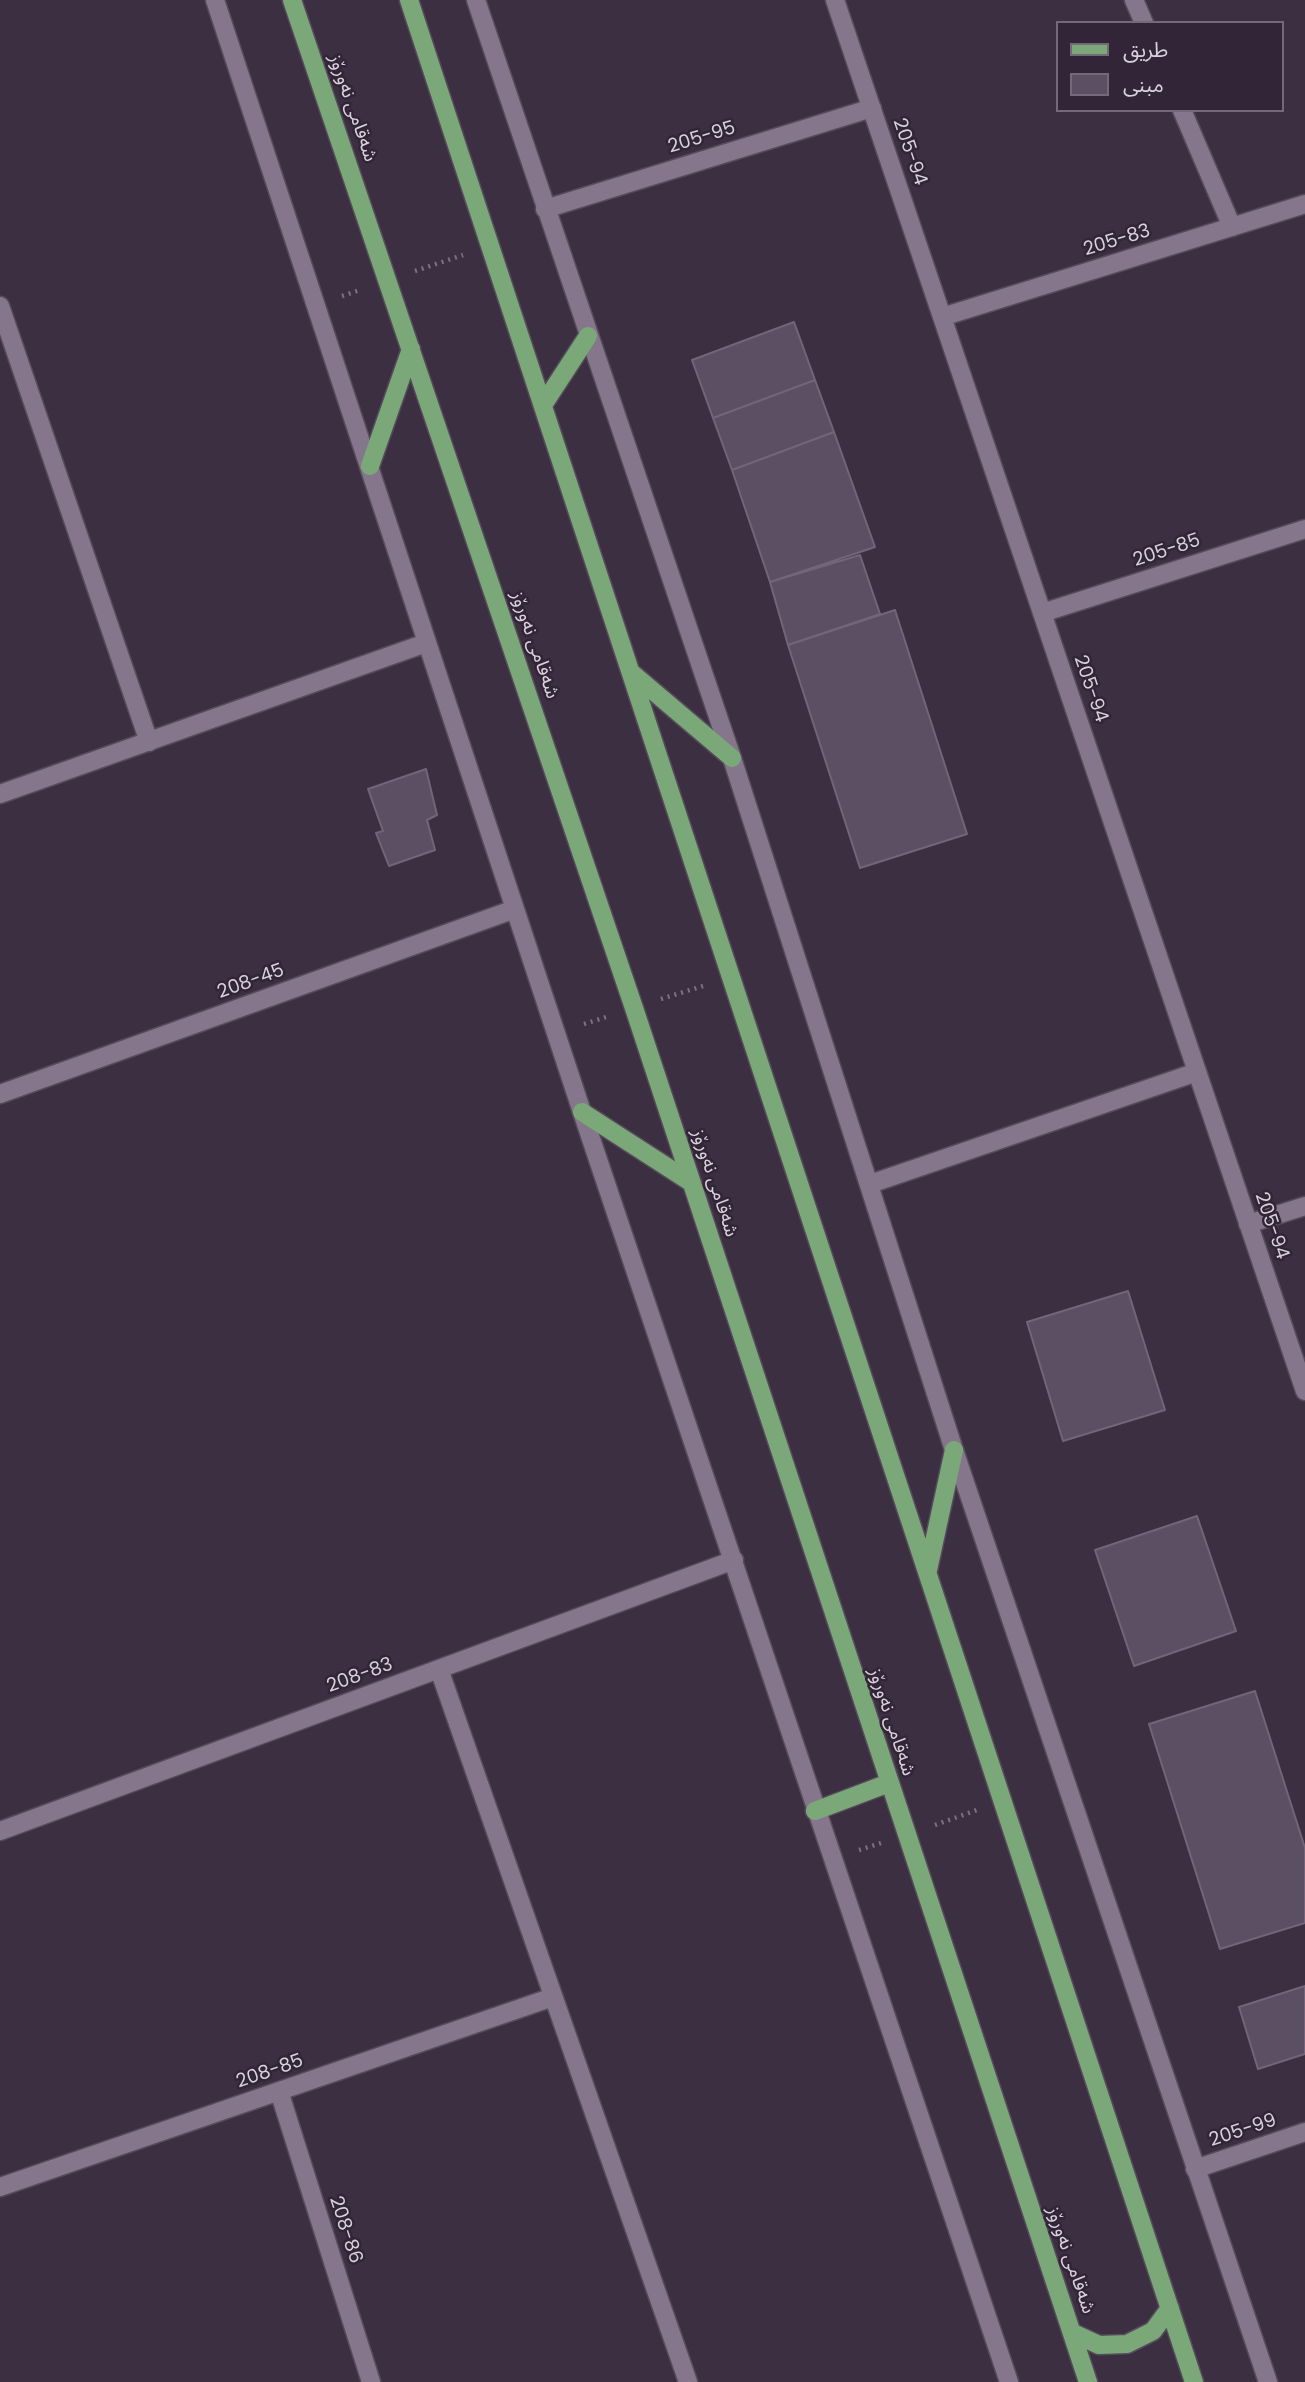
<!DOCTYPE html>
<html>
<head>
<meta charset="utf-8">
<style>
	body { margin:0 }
	#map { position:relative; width:1305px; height:2382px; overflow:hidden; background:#3d2f42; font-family:Poppins,"Noto Sans Arabic",sans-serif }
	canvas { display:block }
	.legend { position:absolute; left:1056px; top:21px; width:228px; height:91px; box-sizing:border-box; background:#322537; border:2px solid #756979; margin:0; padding:9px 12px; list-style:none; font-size:21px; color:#d9d0dc }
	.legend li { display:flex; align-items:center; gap:14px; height:35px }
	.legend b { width:35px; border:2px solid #756979 }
</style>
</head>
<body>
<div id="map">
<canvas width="1305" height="2382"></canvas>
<ul class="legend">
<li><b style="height:9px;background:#7aa879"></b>طريق</li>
<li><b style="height:19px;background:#5d4f63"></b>مبنى</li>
</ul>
</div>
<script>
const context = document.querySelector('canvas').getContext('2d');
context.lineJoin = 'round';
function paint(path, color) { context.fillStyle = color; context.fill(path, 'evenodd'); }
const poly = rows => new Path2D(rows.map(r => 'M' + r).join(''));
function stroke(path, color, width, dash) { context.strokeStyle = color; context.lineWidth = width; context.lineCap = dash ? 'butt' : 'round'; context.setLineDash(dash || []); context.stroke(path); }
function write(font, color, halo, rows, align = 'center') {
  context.font = font + ' Poppins,"Noto Sans Arabic",sans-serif'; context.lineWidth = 5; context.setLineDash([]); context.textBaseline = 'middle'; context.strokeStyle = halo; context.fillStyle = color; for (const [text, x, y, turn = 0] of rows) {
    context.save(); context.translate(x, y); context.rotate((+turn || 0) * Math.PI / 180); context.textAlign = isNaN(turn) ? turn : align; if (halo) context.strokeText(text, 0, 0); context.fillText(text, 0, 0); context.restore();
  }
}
const building = poly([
	[794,322,815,380,713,418,692,360,794,322],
	[815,380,834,432,732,470,713,418,815,380],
	[834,432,875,547,770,582,732,470,834,432],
	[860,555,880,614,788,645,770,582,860,555],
	[895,610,967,834,860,868,788,645,895,610],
	[426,769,437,815,427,820,435,850,389,866,376,833,383,831,368,789,426,769],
	[1128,1291,1165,1410,1063,1441,1027,1322,1128,1291],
	[1197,1516,1236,1631,1134,1666,1095,1550,1197,1516],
	[1255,1691,1305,1848,1305,1923,1220,1949,1149,1724,1255,1691],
	[1305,1986,1305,2054,1258,2069,1239,2007,1305,1986]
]);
const path = poly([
	[415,271,463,255],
	[342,296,360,290],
	[661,999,703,986],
	[584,1024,606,1017],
	[935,1825,977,1810],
	[859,1850,881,1843]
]);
const minor = poly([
	[215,0,582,1112,1009,2382],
	[476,0,732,758,954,1450,1268,2382],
	[835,0,1305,1391],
	[1134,0,1144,23],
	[1182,110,1232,227],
	[545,209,872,108],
	[0,306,149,742],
	[942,317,1305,204],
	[1042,613,1305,529],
	[0,794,426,643],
	[0,1094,515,909],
	[870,1184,1197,1072],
	[1248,1224,1305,1206],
	[439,1669,688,2382],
	[0,1831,734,1560],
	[279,2091,371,2382],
	[1195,2169,1305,2132],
	[0,2187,553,1997]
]);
const major = poly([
	[292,0,634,1008,1088,2382],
	[409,0,1194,2382],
	[543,405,588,336],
	[370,466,411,349],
	[633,674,732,758],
	[582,1112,692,1183],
	[928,1570,954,1450],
	[815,1811,889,1783],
	[1073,2333,1099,2345,1127,2344,1153,2331,1170,2308]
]);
const streetNames = [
	["شەقامی نەورۆز",352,108,71],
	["205-95",702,138,-17],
	["205-94",909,152,71],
	["205-83",1117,241,-17],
	["205-85",1167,551,-18],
	["شەقامی نەورۆز",534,645,71],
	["205-94",1090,689,71],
	["208-45",251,982,-20],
	["شەقامی نەورۆز",714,1183,72],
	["205-94",1271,1226,71],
	["208-83",360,1676,-20],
	["شەقامی نەورۆز",891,1722,72],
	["208-85",270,2072,-19],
	["205-99",1243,2131,-18],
	["208-86",345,2230,72],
	["شەقامی نەورۆز",1070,2260,71]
];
paint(building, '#5d4f63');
stroke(building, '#736479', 2);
stroke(minor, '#564b5a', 21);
stroke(major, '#564b5a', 21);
stroke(path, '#7d7181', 4.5, [2, 5]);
stroke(minor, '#86768c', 18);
stroke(major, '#7aa879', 18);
write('19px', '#d9d0dc', '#322537', streetNames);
</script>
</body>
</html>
